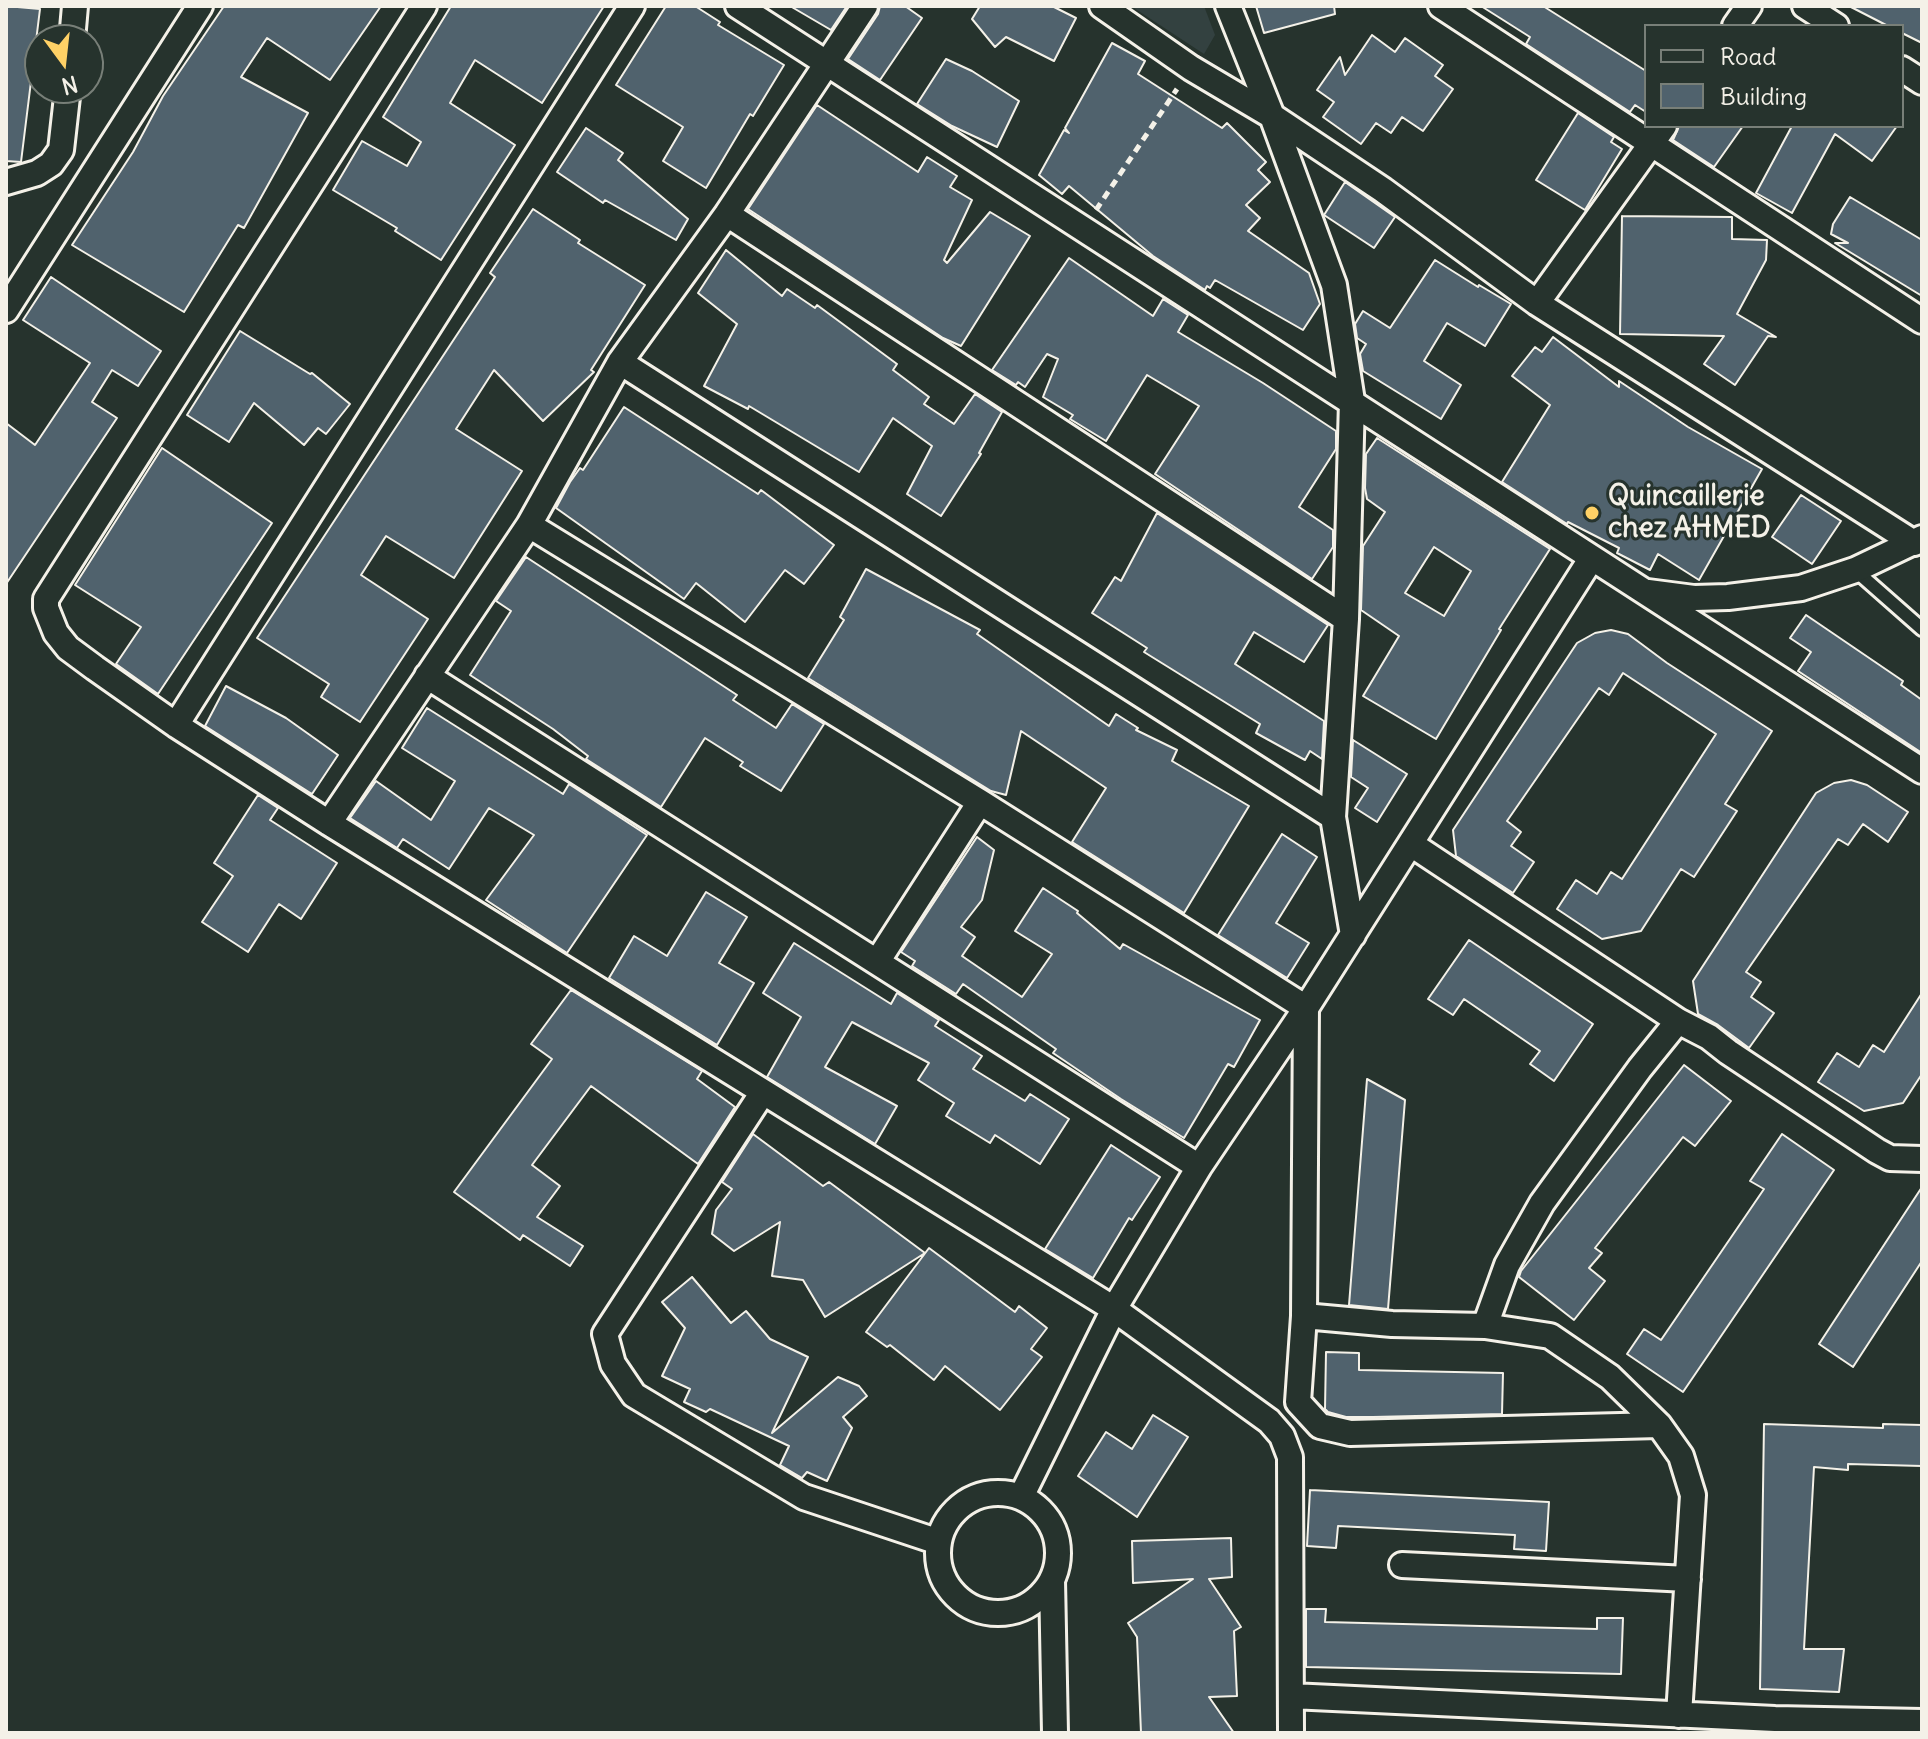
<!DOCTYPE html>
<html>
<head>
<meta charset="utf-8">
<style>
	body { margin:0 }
	#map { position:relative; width:1928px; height:1739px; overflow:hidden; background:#26332d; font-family:Delius,sans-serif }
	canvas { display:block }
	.frame { position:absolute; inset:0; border:8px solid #f4f1e8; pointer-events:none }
	.legend { position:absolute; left:1644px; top:24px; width:260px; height:104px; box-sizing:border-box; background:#26332d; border:2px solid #787f78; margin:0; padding:10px 14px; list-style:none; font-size:24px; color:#f4f1e8 }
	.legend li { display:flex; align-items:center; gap:16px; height:40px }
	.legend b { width:40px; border:2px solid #787f78 }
	.north { position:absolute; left:24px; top:24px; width:80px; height:80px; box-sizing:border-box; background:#26332d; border:2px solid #787f78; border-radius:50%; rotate:165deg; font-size:22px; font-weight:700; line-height:32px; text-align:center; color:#f4f1e8 }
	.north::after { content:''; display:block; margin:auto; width:28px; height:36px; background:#ffd166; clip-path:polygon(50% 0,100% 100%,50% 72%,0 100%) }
</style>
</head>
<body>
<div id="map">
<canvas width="1928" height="1739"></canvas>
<div class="frame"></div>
<ul class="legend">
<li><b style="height:10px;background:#26332d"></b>Road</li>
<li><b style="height:22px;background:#50626d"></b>Building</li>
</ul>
<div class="north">N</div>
</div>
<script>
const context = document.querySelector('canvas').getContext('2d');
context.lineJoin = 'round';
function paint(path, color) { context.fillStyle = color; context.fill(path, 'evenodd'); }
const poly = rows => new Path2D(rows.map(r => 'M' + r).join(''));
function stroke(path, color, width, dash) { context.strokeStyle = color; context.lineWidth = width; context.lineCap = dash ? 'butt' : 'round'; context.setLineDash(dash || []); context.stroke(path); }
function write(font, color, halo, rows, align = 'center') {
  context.font = font + ' Delius,sans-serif'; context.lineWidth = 6; context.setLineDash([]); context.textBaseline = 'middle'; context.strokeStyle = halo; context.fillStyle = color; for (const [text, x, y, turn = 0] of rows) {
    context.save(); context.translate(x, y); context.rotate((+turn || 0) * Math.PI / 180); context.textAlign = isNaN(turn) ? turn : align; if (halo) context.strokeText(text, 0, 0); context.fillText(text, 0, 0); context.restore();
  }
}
const built = poly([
	[1131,6,1204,6,1215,35,1204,54]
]);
const building = poly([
	[6,6,40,9,21,162,6,161,6,6],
	[224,6,381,6,330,80,267,38,241,77,308,113,244,228,238,225,184,312,72,245,133,152,163,96,224,6],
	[451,6,604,6,542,103,475,60,450,103,515,145,441,260,395,231,397,228,333,190,362,141,407,166,421,142,383,117,451,6],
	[666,6,695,6,720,22,718,25,784,65,753,116,750,114,706,188,663,161,683,127,616,85,666,6],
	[790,6,847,6,831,30,790,6],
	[880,6,905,6,922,18,880,80,848,59,878,14,880,6],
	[980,6,1052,6,1076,18,1054,61,1006,37,995,47,972,19,980,6],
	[1256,6,1334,6,1335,14,1264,33,1256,6],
	[1481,6,1543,6,1646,71,1646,112,1635,105,1630,112,1526,44,1530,37,1481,6],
	[1849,6,1922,6,1922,43,1902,33,1902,26,1888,26,1849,6],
	[1372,35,1395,52,1405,38,1443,65,1435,76,1453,89,1423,131,1402,117,1391,133,1376,123,1361,144,1323,117,1334,102,1317,90,1340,57,1345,75,1372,35],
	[1112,43,1145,61,1138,74,1222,128,1227,123,1266,162,1258,170,1270,182,1246,205,1260,218,1248,231,1309,273,1320,304,1303,330,1215,280,1210,288,1207,286,1205,290,1153,256,1069,186,1062,194,1039,175,1064,130,1069,133,1065,128,1112,43],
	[946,59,972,71,1019,101,997,147,952,126,917,104,946,59],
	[817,105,918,172,927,157,957,176,950,187,972,200,944,260,947,263,990,212,1030,236,961,346,943,338,748,209,817,105],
	[1578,113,1614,137,1611,142,1622,149,1585,210,1536,180,1578,113],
	[1679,126,1743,126,1714,167,1673,140,1679,126],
	[1792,126,1897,126,1872,161,1835,134,1792,213,1756,193,1792,126],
	[586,128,623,153,618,160,688,219,676,240,605,200,603,203,557,172,586,128],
	[1345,182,1395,217,1374,248,1324,215,1345,182],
	[1850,197,1922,240,1922,296,1835,243,1848,243,1831,234,1833,224,1850,197],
	[533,209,580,240,578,243,645,285,591,370,594,372,543,421,494,370,456,429,522,471,454,578,386,536,361,575,428,619,360,722,321,697,329,684,257,638,495,277,490,273,533,209],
	[1622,216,1732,217,1732,239,1767,240,1766,260,1737,314,1776,337,1768,336,1735,385,1704,364,1724,336,1620,334,1622,216],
	[726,250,782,296,787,289,815,308,817,305,897,364,893,370,929,397,924,404,954,424,975,394,1002,412,979,453,981,454,941,516,907,494,932,446,893,418,859,472,749,406,748,409,704,386,737,324,698,293,726,250],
	[1069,258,1153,316,1163,299,1188,315,1178,332,1263,383,1336,431,1336,449,1299,507,1333,530,1333,547,1312,579,1155,474,1199,406,1147,375,1106,441,1070,419,1073,415,1043,397,1058,359,1047,354,1025,387,1018,382,1016,385,992,370,1069,258],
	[1435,260,1478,287,1479,285,1511,304,1485,346,1447,323,1424,361,1461,385,1441,419,1363,371,1360,354,1366,344,1357,338,1355,324,1363,311,1390,328,1435,260],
	[51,277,161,351,138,386,112,370,92,402,117,418,6,584,6,423,35,445,90,363,23,320,51,277],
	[240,331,310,374,312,373,350,404,326,434,318,428,304,445,254,403,229,442,187,415,240,331],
	[1553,337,1619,387,1619,381,1688,427,1762,469,1699,580,1658,554,1650,570,1617,553,1619,548,1568,522,1567,524,1502,482,1550,405,1512,376,1535,347,1542,352,1553,337],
	[624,407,758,494,761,490,834,545,804,584,785,570,745,622,696,583,684,599,556,508,570,482,580,468,583,470,624,407],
	[1377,438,1550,549,1499,629,1501,630,1436,739,1363,696,1399,636,1361,610,1363,546,1385,512,1367,499,1365,488,1366,454,1377,438],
	[1434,547,1471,571,1444,616,1405,593,1434,547],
	[162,448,272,523,158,694,116,664,141,627,75,585,162,448],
	[1801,495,1841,521,1812,564,1772,537,1801,495],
	[1157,513,1328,625,1304,662,1254,632,1235,664,1324,721,1322,759,1310,751,1305,760,1256,733,1260,724,1144,652,1147,648,1092,613,1115,577,1121,581,1157,513],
	[526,557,737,695,733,700,776,728,792,704,824,724,781,791,740,766,743,762,705,738,661,807,586,759,588,756,553,729,470,675,511,611,496,601,526,557],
	[866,569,980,630,977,634,1109,726,1116,714,1138,728,1136,730,1177,750,1172,761,1249,806,1184,913,1072,842,1106,788,1021,731,1006,795,991,791,808,678,844,620,840,617,866,569],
	[1806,615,1903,681,1901,685,1922,700,1922,753,1798,671,1811,652,1790,638,1806,615],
	[1611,630,1628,634,1667,663,1772,731,1725,804,1737,811,1694,877,1681,869,1641,931,1602,939,1557,909,1576,880,1597,894,1611,872,1622,879,1716,734,1623,673,1609,695,1599,688,1507,821,1521,832,1511,846,1534,862,1513,893,1456,856,1453,830,1577,643,1595,633,1611,630],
	[226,686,286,718,338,755,312,794,205,726,226,686],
	[427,708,563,794,569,784,647,835,567,953,486,900,534,835,489,808,449,869,403,839,397,848,350,818,376,781,431,820,455,781,402,748,427,708],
	[1353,740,1407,774,1377,822,1355,808,1368,788,1351,777,1353,740],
	[1851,780,1867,785,1908,812,1888,842,1863,824,1848,845,1838,839,1746,972,1761,982,1751,997,1774,1013,1749,1048,1718,1025,1698,1014,1693,981,1816,793,1834,783,1851,780],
	[258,795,278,808,270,820,337,863,301,919,279,904,248,952,202,922,233,876,214,863,258,795],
	[1282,834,1317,857,1276,923,1309,943,1287,978,1218,935,1282,834],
	[977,837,994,850,982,900,961,927,975,937,962,956,1022,997,1052,954,1015,931,1043,888,1078,911,1077,913,1120,949,1123,944,1260,1020,1234,1067,1228,1064,1184,1138,1121,1099,1053,1053,1056,1049,963,984,956,994,912,966,915,961,901,952,977,837],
	[706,892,747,917,719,963,754,983,717,1045,609,978,634,936,667,956,706,892],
	[1469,940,1593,1024,1554,1081,1530,1064,1540,1051,1464,999,1453,1015,1428,999,1469,940],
	[794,943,891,1004,897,993,939,1020,935,1026,982,1056,973,1069,1025,1101,1030,1094,1069,1119,1040,1164,995,1135,990,1143,946,1116,954,1103,918,1080,929,1063,852,1022,825,1067,897,1106,875,1144,767,1077,801,1017,763,993,794,943],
	[571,990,702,1071,697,1079,735,1107,698,1164,591,1086,532,1165,560,1186,537,1217,583,1246,570,1266,523,1235,520,1240,454,1192,552,1059,531,1044,571,990],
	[1922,993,1922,1074,1903,1103,1864,1111,1818,1082,1837,1053,1859,1067,1873,1045,1884,1052,1922,993],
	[1684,1065,1731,1101,1695,1146,1683,1137,1595,1248,1602,1253,1589,1268,1605,1281,1574,1320,1519,1277,1521,1271,1684,1065],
	[1367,1079,1405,1100,1388,1309,1349,1305,1367,1079],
	[753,1134,823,1186,829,1182,925,1253,825,1317,803,1280,772,1276,780,1222,734,1251,712,1234,716,1210,732,1189,722,1182,753,1134],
	[1782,1134,1834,1170,1683,1392,1627,1354,1644,1329,1661,1340,1764,1189,1750,1181,1782,1134],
	[1111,1145,1160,1177,1132,1220,1129,1218,1093,1278,1045,1249,1111,1145],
	[1922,1187,1922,1261,1853,1367,1819,1344,1922,1187],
	[929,1248,1015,1312,1019,1306,1047,1328,1031,1349,1042,1357,1000,1410,945,1366,934,1380,890,1345,887,1347,866,1332,929,1248],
	[692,1277,731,1323,746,1311,770,1339,808,1357,772,1433,838,1377,859,1386,867,1396,843,1417,852,1428,827,1481,807,1472,802,1478,780,1465,789,1446,710,1409,706,1412,684,1402,690,1389,662,1376,685,1328,662,1302,692,1277],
	[1326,1352,1359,1353,1359,1370,1503,1373,1502,1414,1373,1417,1346,1417,1328,1412,1325,1409,1326,1352],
	[1153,1415,1188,1437,1137,1517,1078,1476,1106,1432,1132,1449,1153,1415],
	[1764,1424,1883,1428,1883,1424,1922,1425,1922,1466,1848,1464,1848,1470,1814,1467,1804,1649,1844,1649,1839,1692,1760,1689,1764,1424],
	[1310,1490,1549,1502,1546,1551,1514,1549,1515,1535,1338,1526,1336,1548,1307,1546,1310,1490],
	[1231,1538,1232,1577,1209,1579,1241,1627,1234,1631,1237,1696,1209,1697,1234,1733,1141,1733,1137,1637,1128,1623,1193,1579,1133,1583,1132,1541,1231,1538],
	[1306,1609,1326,1609,1325,1622,1597,1629,1597,1618,1623,1618,1621,1674,1306,1667,1306,1609]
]);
const path = poly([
	[1096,210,1177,89]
]);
const lane = poly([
	[1855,570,1922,629]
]);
const street = poly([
	[424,6,46,599,46,608,56,633,68,648,95,668,176,725,329,823,1114,1309,1199,1167,1306,1008,1591,559],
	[738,6,1922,771],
	[1102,6,1191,68,1272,116,1383,190,1537,303,1914,543],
	[1228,6,1272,116,1334,285,1352,401,1346,619,1333,817,1353,935],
	[1441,6,1922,321],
	[1805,6,1836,26],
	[1735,26,1749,6],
	[72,40,75,6],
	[1902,69,1922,82],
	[6,182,37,173,51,164,61,150,68,88],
	[727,214,1346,619],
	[1537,303,1664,126],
	[6,310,200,6],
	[620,362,1333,817],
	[529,525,980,802,1306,1008,1304,1316,1298,1402,1320,1426,1350,1433,1659,1425],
	[1648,592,1694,598,1728,597,1801,588,1855,570,1922,538],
	[427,676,1199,1167],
	[176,725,632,6],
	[329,823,529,525,620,362,727,214,865,6],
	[1411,844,1678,1021,1709,1037,1728,1052,1877,1151,1890,1158,1922,1159],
	[877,962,980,802],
	[763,1092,605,1334,613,1364,634,1395,804,1497,939,1542],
	[1304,1316,1392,1324,1485,1326,1550,1336,1610,1377,1659,1425,1681,1456,1693,1495,1679,1715],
	[1485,1326,1507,1265,1542,1203,1640,1068,1678,1021],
	'938 1553a60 60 0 1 1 120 0a60 60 0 1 1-120 0Z',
	[1021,1497,1114,1309,1269,1421,1282,1436,1290,1457,1291,1733],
	[1402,1565,1688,1579],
	[1052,1580,1055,1733],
	[1291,1696,1775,1719,1922,1722]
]);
const markers = [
	[1592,513,8,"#ffd166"]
];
const poiNames = [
	["Quincaillerie",1608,497],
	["chez AHMED",1608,529]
];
paint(built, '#334140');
paint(building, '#50626d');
stroke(building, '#f4f1e8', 2);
stroke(lane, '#f4f1e8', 18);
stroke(street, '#f4f1e8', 30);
stroke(path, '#f4f1e8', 5, [8, 6]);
stroke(lane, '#26332d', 12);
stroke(street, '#26332d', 24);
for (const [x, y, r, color] of markers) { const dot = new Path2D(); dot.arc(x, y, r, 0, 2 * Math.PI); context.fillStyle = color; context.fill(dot); stroke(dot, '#26332d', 3); }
write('bold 28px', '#f4f1e8', '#26332d', poiNames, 'left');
</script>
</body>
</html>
